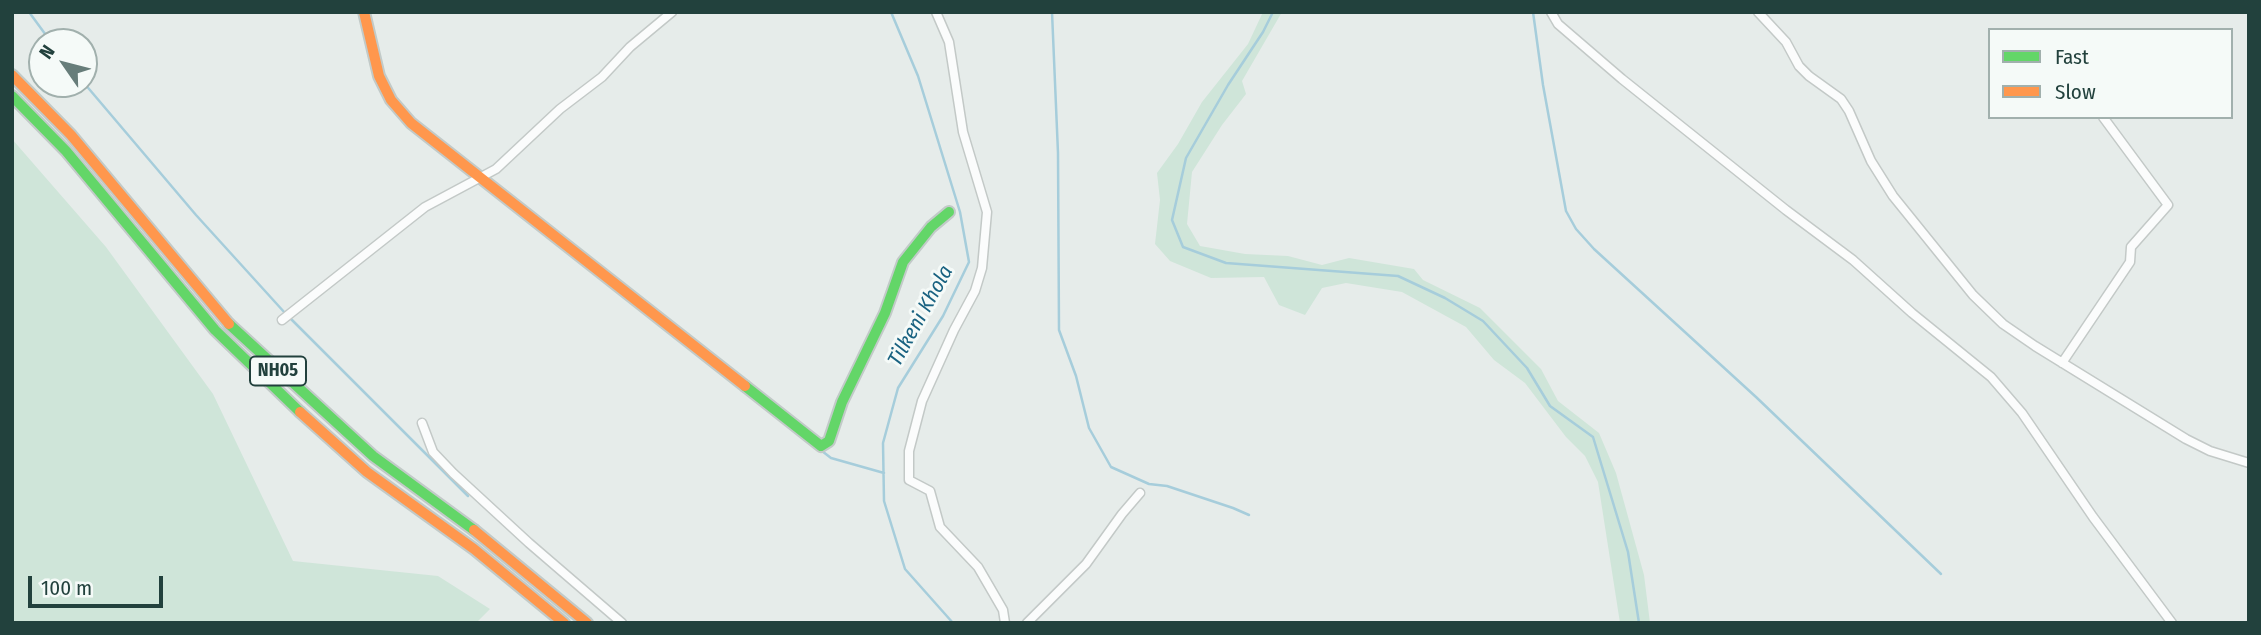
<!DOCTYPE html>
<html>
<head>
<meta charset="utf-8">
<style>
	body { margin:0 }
	#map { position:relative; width:2261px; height:635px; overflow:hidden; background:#e6ecea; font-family:"Fira Sans Condensed",sans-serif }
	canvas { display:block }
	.frame { position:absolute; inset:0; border:14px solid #22413d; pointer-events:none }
	.legend { position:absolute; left:1988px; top:28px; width:245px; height:91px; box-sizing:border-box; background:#f5faf8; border:2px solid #a1b0ad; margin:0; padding:9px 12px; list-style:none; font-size:21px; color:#22413d }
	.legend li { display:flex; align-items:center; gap:14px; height:35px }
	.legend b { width:35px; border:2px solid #a1b0ad }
	.north { position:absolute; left:28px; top:28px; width:70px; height:70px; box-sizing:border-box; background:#f5faf8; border:2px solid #a1b0ad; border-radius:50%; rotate:305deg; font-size:19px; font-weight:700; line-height:28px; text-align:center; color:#22413d }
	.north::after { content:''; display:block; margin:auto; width:24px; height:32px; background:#677d7a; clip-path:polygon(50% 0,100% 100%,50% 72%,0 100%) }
	.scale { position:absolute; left:28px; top:576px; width:135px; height:32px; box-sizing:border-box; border:4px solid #22413d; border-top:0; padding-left:9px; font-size:21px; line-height:24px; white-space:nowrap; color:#22413d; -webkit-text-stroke:5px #f5faf8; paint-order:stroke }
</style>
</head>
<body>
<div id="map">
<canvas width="2261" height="635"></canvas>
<div class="frame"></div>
<ul class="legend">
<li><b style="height:9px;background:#63d668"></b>Fast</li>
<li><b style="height:9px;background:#ff974d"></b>Slow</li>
</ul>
<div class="north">N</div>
<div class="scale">100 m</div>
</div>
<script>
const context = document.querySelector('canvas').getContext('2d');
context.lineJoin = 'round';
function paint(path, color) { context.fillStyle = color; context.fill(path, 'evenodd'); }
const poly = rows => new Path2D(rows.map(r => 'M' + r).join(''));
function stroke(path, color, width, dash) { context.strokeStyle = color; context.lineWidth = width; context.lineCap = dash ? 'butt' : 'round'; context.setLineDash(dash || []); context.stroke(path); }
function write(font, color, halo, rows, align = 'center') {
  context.font = font + ' "Fira Sans Condensed",sans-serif'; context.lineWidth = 6; context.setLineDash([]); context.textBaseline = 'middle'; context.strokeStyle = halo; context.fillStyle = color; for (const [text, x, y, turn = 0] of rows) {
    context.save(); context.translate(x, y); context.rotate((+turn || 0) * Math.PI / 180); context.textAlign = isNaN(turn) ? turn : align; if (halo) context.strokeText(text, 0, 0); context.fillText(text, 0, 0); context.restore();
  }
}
const green = poly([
	[1263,12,1282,12,1242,81,1246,94,1222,125,1192,172,1187,224,1200,246,1245,254,1288,256,1322,265,1349,258,1414,269,1423,280,1480,308,1541,369,1558,401,1599,433,1616,473,1644,575,1650,623,1620,623,1598,482,1585,456,1566,437,1525,383,1494,360,1466,327,1402,292,1346,283,1322,288,1305,315,1279,305,1264,277,1211,278,1170,261,1155,244,1160,200,1157,173,1178,144,1202,102,1248,44],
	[12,139,106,247,213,394,293,561,438,576,490,609,478,621,479,623,12,623]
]);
const stream = poly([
	[29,12,51,42],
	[359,12,372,69],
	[891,12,918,76,960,212,969,262,943,316,898,388,883,443,884,501,905,569,953,623],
	[1052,12,1058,153,1059,330,1076,376,1089,428,1111,467,1149,484,1167,486,1233,508,1249,515],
	[1273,12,1263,32,1228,85,1186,158,1172,220,1183,247,1226,263,1398,276,1445,298,1483,321,1527,368,1550,406,1593,437,1628,552,1639,623],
	[1533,12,1543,85,1566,211,1576,229,1594,249,1756,397,1941,574],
	[375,78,381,91],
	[84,83,196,215,285,313],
	[290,318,468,496],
	[822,451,831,458,884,473]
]);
const street = poly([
	[936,12,949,42,963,132,987,212,982,268,975,291,954,330,922,401,909,451,909,480,930,491,940,527,978,567,1003,610,1005,623],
	[1551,12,1558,24,1622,79,1786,210,1853,260,1912,313,1991,377,2022,413,2093,517,2172,623],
	[1758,12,1786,42,1799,66,1809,76,1841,99,1849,111,1871,161,1893,196,1973,295,2003,324,2035,346,2186,439,2210,451,2249,463],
	[282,320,425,207,496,169,560,109,602,77,630,47,672,12],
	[2062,363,2130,262,2131,247,2168,205,2103,117],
	[422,423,433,452,453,473,529,543,622,623],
	[1027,623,1086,564,1122,514,1140,493]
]);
const fast = poly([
	[12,96,66,151,215,330,300,412],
	[229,324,373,456,474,530],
	[745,386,821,446,829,441,842,402,885,313,903,262,931,227,949,212]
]);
const slow = poly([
	[364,12,379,76,391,100,411,123,745,386],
	[12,75,71,135,229,324],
	[300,412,367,472,474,549,564,623],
	[474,530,587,623]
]);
const shields = [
	[278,371,56]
];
const shieldNames = [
	["NH05",278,371]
];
const waterNames = [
	["Tilkeni Khola",921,316,-61]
];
paint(green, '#cfe5d9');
stroke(stream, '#a6cddb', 2.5);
stroke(street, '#c3c9c7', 11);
stroke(fast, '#c2cac8', 14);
stroke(slow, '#c2cac8', 14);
stroke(street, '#fbfcfc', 8);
stroke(fast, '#63d668', 10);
stroke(slow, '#ff974d', 10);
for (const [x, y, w] of shields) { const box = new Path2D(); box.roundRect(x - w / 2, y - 14.5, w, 29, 5); context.fillStyle = '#f5faf8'; context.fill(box); stroke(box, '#22413d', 2); }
write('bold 18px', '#22413d', null, shieldNames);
write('italic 21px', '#196281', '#f5faf8', waterNames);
</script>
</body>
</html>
